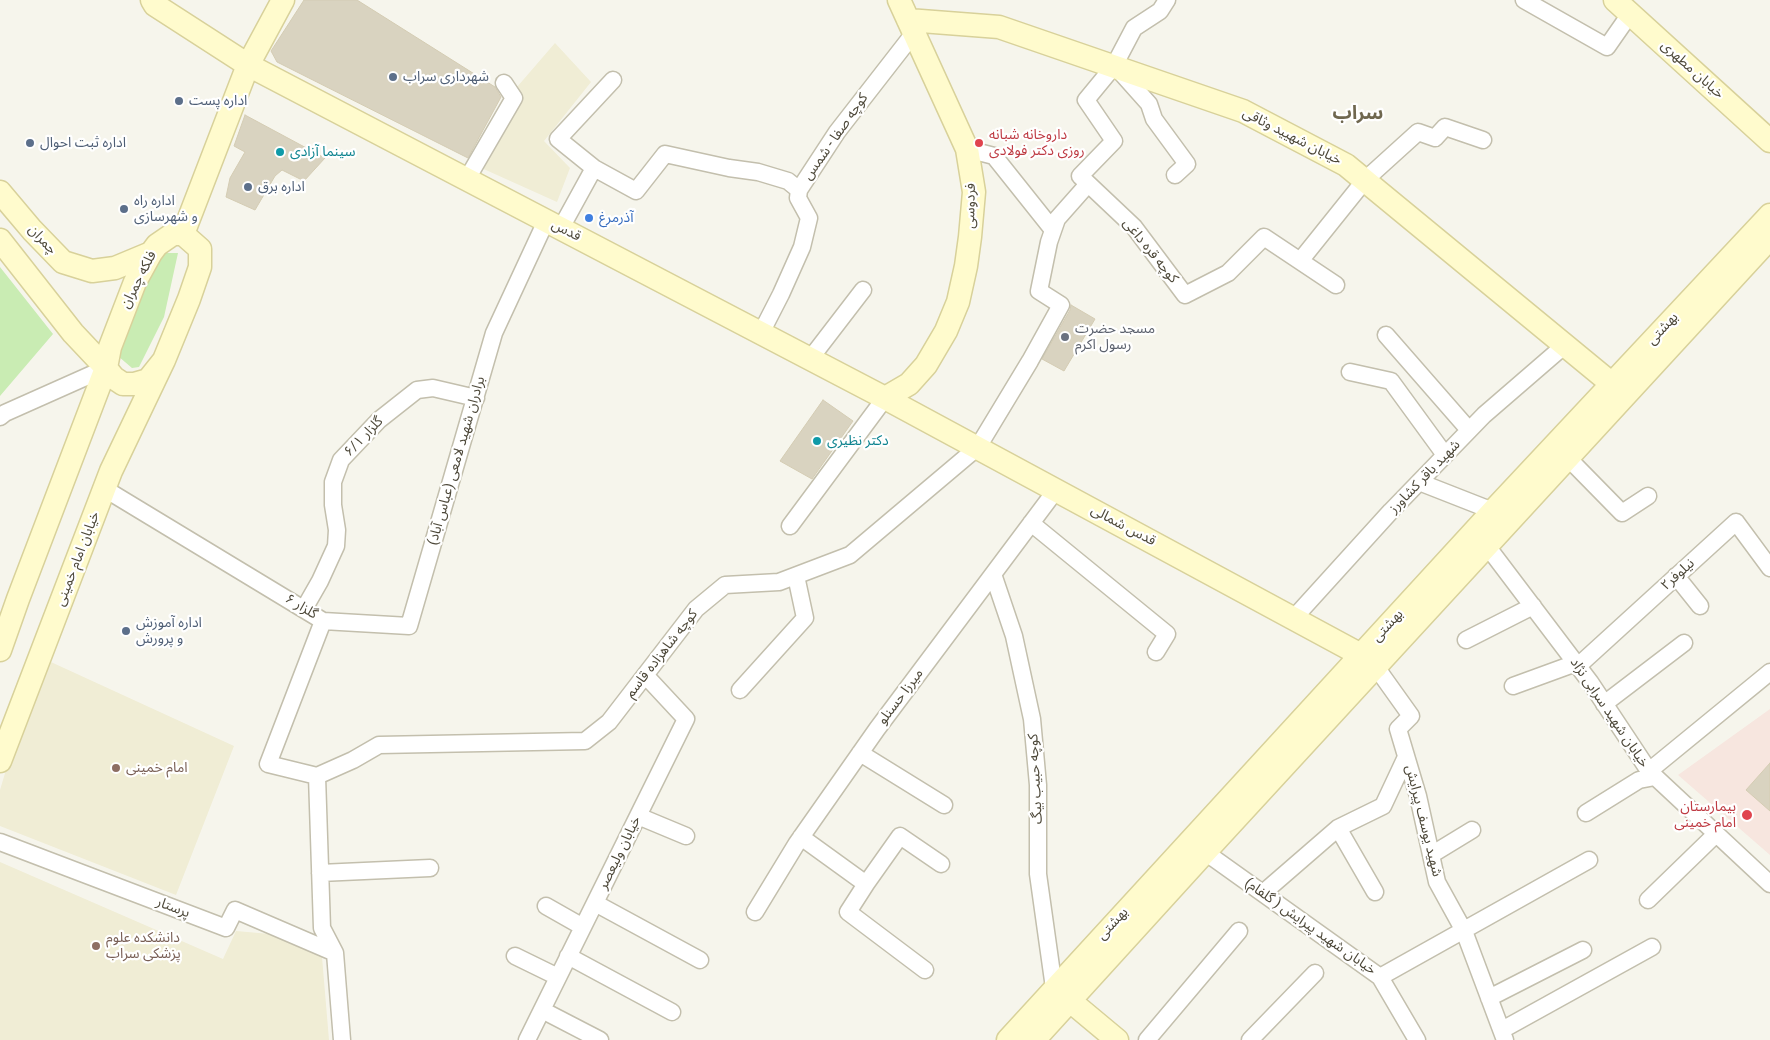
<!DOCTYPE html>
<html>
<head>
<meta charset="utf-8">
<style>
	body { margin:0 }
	canvas { display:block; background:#f6f5ec }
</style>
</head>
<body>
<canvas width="1770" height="1040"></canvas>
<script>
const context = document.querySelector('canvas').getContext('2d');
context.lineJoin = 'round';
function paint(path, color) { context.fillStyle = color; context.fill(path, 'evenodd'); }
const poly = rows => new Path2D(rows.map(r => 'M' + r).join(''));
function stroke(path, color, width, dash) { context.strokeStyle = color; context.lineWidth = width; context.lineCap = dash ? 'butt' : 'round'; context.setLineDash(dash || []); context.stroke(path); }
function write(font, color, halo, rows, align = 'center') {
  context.font = font + ' Roboto,"Noto Sans Arabic",sans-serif'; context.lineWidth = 4.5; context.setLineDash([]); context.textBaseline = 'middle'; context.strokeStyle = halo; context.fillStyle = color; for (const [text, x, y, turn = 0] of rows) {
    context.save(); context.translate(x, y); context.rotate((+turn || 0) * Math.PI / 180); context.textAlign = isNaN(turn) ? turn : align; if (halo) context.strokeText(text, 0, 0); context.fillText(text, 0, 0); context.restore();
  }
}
const education = poly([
	[555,43,591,82,544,141,570,168,557,202,477,166,523,97,517,87],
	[40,657,234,746,176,895,0,826,0,790],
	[0,862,223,959,236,931,270,934,322,957,329,1040,0,1040]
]);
const medical = poly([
	[1770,709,1770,855,1678,775]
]);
const green = poly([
	[159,253,178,253,164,317,139,367,132,368,118,356,133,312],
	[0,267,53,334,0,396]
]);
const building = poly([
	[304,0,357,0,495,87,501,97,468,158,277,62,271,51,304,0],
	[245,115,325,158,304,181,282,170,275,176,255,210,226,197,230,178,245,152,234,146,245,115],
	[1071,305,1095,319,1064,371,1042,359,1070,310,1071,305],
	[823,400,853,421,812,479,780,461,823,400],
	[1770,763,1770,811,1746,790,1770,763]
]);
const street = poly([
	[1167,0,1160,11,1134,28,1114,66,1086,100,1114,141,1080,176,1134,227,1185,295,1228,273,1264,237,1336,285],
	[1524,0,1607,47,1630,14],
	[1116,67,1149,104,1154,119,1187,164,1175,175],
	[967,149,994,156,1053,230],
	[594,168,558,139,613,80],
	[467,179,514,98,504,83],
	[561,228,594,168,636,191,665,154,729,168,758,172,788,181,799,190],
	[1300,261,1365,180,1418,132,1435,138,1445,127,1483,140],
	[761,333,781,294,802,247,809,218,798,198,799,190,837,132,914,33],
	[1386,335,1469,430],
	[810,359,863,290],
	[1350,372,1391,381,1445,455],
	[0,417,5,413,106,368],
	[1568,458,1622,513,1648,496],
	[1419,482,1493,511],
	[105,489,323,621,268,764,317,776],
	[1031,523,1167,634,1156,652],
	[790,526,885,398],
	[1487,546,1590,682,1649,771,1770,884],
	[993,574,1014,636,1032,719,1038,785,1038,874,1054,988],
	[1676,576,1700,606],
	[304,609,320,581,336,546,337,530,333,505,333,482,341,460,379,420,417,390,433,388,476,398],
	[1293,619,1391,511,1484,415,1565,345],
	[323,621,409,626,494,333,546,221],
	[1466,640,1533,606],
	[1578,666,1736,522,1770,568],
	[1376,667,1411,716,1398,729,1418,796,1437,882,1464,931,1505,1040],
	[1513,686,1576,663],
	[740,690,805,618,796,576],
	[1604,704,1684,643],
	[860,753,944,805],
	[1649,771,1770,672],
	[317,776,353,760,379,745,585,741,609,722,696,609,725,585,779,582,850,555,978,447,1030,361,1061,305,1039,291,1049,242,1057,219,1088,184],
	[317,776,322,928,335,953,342,1040],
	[1586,813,1639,780,1655,777],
	[638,816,686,836],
	[1338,828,1375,892],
	[801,837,866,884,848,912,925,970],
	[0,842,226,928,235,910,335,953],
	[1205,852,1380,977,1417,1040],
	[1431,855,1472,830],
	[320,873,430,868],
	[866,884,900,836,941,864],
	[1263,893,1338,828,1383,806,1406,757],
	[1648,900,1716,834],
	[595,903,700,960],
	[546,906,583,927],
	[755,912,797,843,877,729,1056,490],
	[515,956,558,977],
	[568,956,672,1012],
	[1380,977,1589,860],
	[1489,998,1583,950],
	[542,1010,600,1040],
	[1502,1030,1652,947],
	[527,1040,686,719,645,675],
	[1147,1040,1239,931],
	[1250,1040,1315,973]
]);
const secondary = poly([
	[152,0,155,5,248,65,885,398,1361,655,1376,667],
	[1615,0,1770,141],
	[908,20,999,27,1243,111,1346,165,1612,384],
	[0,192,32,230,63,262,92,271,115,268,151,253],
	[173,234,183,234,200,249,200,267,189,299,164,360,148,380,134,384,123,384,114,378,106,368,110,347,135,282,151,253,157,245,173,234],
	[183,234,248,65,283,0],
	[0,240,73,333,106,368,18,599,0,650],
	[885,398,909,384,926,365,946,331,958,302,966,266,970,237,974,192,967,149,899,0],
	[0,761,111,471,164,360],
	[1057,990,1117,1040],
	[1008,1040,1493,511,1770,215],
	[1034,1040,1205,852,1770,238]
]);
const markers = [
	[393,77,5,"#5c6f8a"],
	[179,101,5,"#5c6f8a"],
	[30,143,5,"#5c6f8a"],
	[979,143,5,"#e0444e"],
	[280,152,5,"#0f9aa8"],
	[248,187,5,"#5c6f8a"],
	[124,209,5,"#5c6f8a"],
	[589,218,5,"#3f7fe0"],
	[1065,337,5,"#6b7280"],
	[817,441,5,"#0f9aa8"],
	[126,631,5,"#5c6f8a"],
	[116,768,5,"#8d6e63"],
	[1747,815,6,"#e0444e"],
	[96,946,5,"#8d6e63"]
];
const streetNames = [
	["خیابان مطهری",1692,70,42],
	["کوچه صفا - شمس",836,137,-55],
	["خیابان شهیید وثاقی",1292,137,27],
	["فردوسی",971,206,-89],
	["قدس",566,231,27],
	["چمران",42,240,47],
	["کوچه قره داغی",1150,251,51],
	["فلکه چمران",139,280,-63],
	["بهشتی",1663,329,-47],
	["گلزار ۶/۱",364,437,-46],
	["برادران شهید لامعی (عباس آباد)",457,461,-74],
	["شهید باقر کشاورز",1425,477,-46],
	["قدس شمالی",1123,526,28],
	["خیابان امام خمینی",78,559,-69],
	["نیلوفر۲",1678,575,-42],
	["گلزار ۶",301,607,31],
	["بهشتی",1388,626,-47],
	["کوچه شاهزاده قاسم",662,654,-52],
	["میرزا حسنلو",901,697,-53],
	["خیابان شهید سرابی نژاد",1609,713,56],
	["کوچه حبیب بیگ",1036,779,-93],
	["شهید یوسف پیرایش",1423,821,76],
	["خیابان ولیعصر",620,853,-64],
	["پرستار",173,908,21],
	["بهشتی",1113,924,-47],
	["خیابان شهید پیرایش ( گلفام)",1310,927,35]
];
const serviceNames = [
	["شهرداری سراب",403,77],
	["اداره پست",189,101],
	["اداره ثبت احوال",40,143],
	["اداره برق",258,187],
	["اداره راه",134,201],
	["و شهرسازی",134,217],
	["اداره آموزش",136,623],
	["و پرورش",136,639]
];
const healthNames = [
	["داروخانه شبانه",989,135],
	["روزی دکتر فولادی",989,151],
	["بیمارستان",1736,807,"right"],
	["امام خمینی",1736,823,"right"]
];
const cultureNames = [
	["سینما آزادی",290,152],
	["دکتر نظیری",827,441]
];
const shopNames = [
	["آذرمرغ",599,218]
];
const worshipNames = [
	["مسجد حضرت",1075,329],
	["رسول اکرم",1075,345]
];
const educationNames = [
	["امام خمینی",126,768],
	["دانشکده علوم",106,938],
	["پزشکی سراب",106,954]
];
const districtNames = [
	["سراب",1358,114]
];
paint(education, '#f0edd5');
paint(medical, '#f7e6df');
paint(green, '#c9ecb3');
paint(building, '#d9d3c0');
stroke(building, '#d4ccb3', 1);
stroke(street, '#c3bfad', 19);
stroke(secondary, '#d8d19a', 25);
stroke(street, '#fff', 16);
stroke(secondary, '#fffbcd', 22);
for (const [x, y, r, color] of markers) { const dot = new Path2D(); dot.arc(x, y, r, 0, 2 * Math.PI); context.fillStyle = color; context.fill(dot); stroke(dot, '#fff', 2); }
write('14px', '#4c4738', '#fff', streetNames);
write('14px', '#4e5e75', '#fff', serviceNames, 'left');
write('14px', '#be3a42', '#fff', healthNames, 'left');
write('14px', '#0d838f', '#fff', cultureNames, 'left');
write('14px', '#366cbe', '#fff', shopNames, 'left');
write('14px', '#5b616d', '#fff', worshipNames, 'left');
write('14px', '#785e54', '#fff', educationNames, 'left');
write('bold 19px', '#6f674f', '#fff', districtNames);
</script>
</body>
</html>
